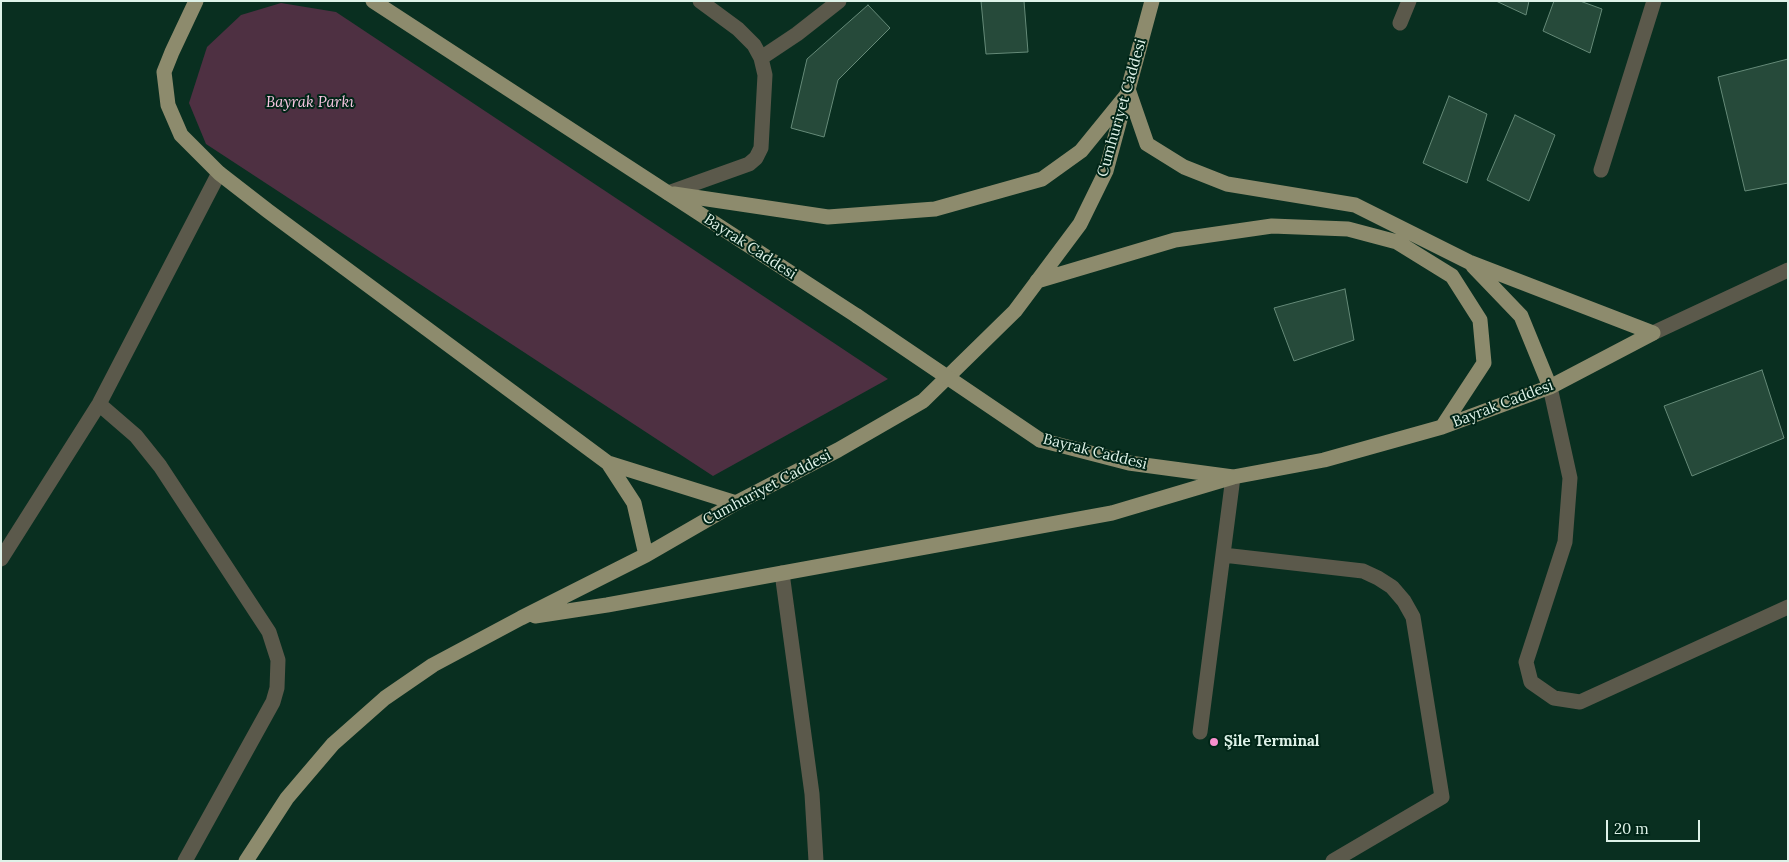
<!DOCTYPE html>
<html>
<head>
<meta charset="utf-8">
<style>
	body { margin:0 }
	#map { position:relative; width:1789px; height:862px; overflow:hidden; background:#092f20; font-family:Lora,serif }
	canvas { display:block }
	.frame { position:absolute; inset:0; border:2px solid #def2e8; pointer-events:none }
	.scale { position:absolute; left:1606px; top:820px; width:94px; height:22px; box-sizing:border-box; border:2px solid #def2e8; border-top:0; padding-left:6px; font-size:15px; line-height:18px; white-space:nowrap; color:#def2e8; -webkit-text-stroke:4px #002517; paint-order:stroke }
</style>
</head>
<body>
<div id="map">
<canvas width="1789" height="862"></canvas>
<div class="frame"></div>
<div class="scale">20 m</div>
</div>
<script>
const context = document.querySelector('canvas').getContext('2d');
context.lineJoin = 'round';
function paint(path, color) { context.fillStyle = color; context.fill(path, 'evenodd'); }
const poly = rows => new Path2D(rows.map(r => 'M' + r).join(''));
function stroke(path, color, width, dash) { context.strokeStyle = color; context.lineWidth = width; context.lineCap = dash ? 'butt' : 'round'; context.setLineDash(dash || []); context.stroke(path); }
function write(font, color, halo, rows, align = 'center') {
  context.font = font + ' Lora,serif'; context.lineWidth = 4; context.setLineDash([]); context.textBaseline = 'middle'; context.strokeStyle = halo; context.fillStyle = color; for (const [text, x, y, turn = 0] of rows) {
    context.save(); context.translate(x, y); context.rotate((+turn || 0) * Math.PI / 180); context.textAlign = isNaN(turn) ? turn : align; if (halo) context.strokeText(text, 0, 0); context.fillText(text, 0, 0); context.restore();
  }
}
const green = poly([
	[281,3,336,12,888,379,713,476,206,144,189,103,207,47,241,15]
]);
const building = poly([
	[981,1,1024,1,1028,52,986,54,981,1],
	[1496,1,1529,1,1526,15,1496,1],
	[1554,1,1580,1,1602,9,1590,53,1543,31,1554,1],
	[868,5,890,28,838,80,824,137,791,128,807,59,868,5],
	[1788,59,1788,183,1745,191,1718,77,1788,59],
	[1449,96,1487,114,1467,183,1423,163,1449,96],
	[1515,115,1555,135,1529,201,1487,180,1515,115],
	[1345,289,1354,340,1294,361,1274,308,1345,289],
	[1762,370,1784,438,1692,476,1664,406,1762,370]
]);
const service = poly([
	[1400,23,1409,1],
	[1601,170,1654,1],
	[1223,555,1363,571,1378,578,1392,587,1404,601,1413,617,1442,797,1333,861],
	[782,573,812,794,816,861],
	[1200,732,1233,477]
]);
const minor = poly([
	[761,58,797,34,839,1],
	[668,193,749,164,756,158,761,148,765,75,761,58,754,45,738,29,700,1],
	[1550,387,1570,478,1565,542,1526,662,1531,682,1554,698,1580,702,1788,607],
	[99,404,136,436,160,466,269,632,278,660,277,688,273,702,185,861],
	[1,559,99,404,219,173]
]);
const tertiary = poly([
	[1653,333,1788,270]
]);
const primary = poly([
	[196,1,172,52,164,72,168,105,181,135,219,173,268,211,608,463,736,503],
	[373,1,857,316],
	[1129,92,1147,144,1184,167,1227,184,1355,205,1469,262,1653,333],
	[674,194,828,217,935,209,1042,179,1081,151,1125,97],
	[1473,266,1521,316,1550,387],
	[1037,281,1175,240,1272,226,1348,229,1397,242,1452,276,1480,320,1484,363,1442,427],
	[1040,440,1129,463,1233,477,1324,460,1442,427,1550,387,1653,333],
	[608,463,634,503,646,555],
	[535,616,607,605,1112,513,1233,477],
	[246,861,287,798,333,744,385,698,433,665,521,618,646,555,736,503,838,450,923,401,1015,311,1080,224,1106,171,1152,1]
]);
const primaryBridge = poly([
	[857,316,1040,440]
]);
const markers = [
	[1214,742,5,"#f790ce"]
];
const parkNames = [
	["Bayrak Parkı",310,103]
];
const streetNames = [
	["Cumhuriyet Caddesi",1122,108,-74],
	["Bayrak Caddesi",750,247,33],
	["Bayrak Caddesi",1503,404,-21],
	["Bayrak Caddesi",1095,452,14],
	["Cumhuriyet Caddesi",767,488,-28]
];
const poiNames = [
	["Şile Terminal",1224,742]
];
paint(green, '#4e3042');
paint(building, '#264a3a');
stroke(building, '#658a78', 1);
stroke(service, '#5b594b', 15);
stroke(minor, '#5b594b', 15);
stroke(tertiary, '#5b594b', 15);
stroke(primary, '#8d8b6d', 15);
stroke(primaryBridge, '#8d8b6d', 15);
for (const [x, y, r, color] of markers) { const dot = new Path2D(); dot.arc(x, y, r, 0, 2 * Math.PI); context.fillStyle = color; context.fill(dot); stroke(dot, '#002517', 2); }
write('italic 15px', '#f8c6e2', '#002517', parkNames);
write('15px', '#def2e8', '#002517', streetNames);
write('bold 15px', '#def2e8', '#002517', poiNames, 'left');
</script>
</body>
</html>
